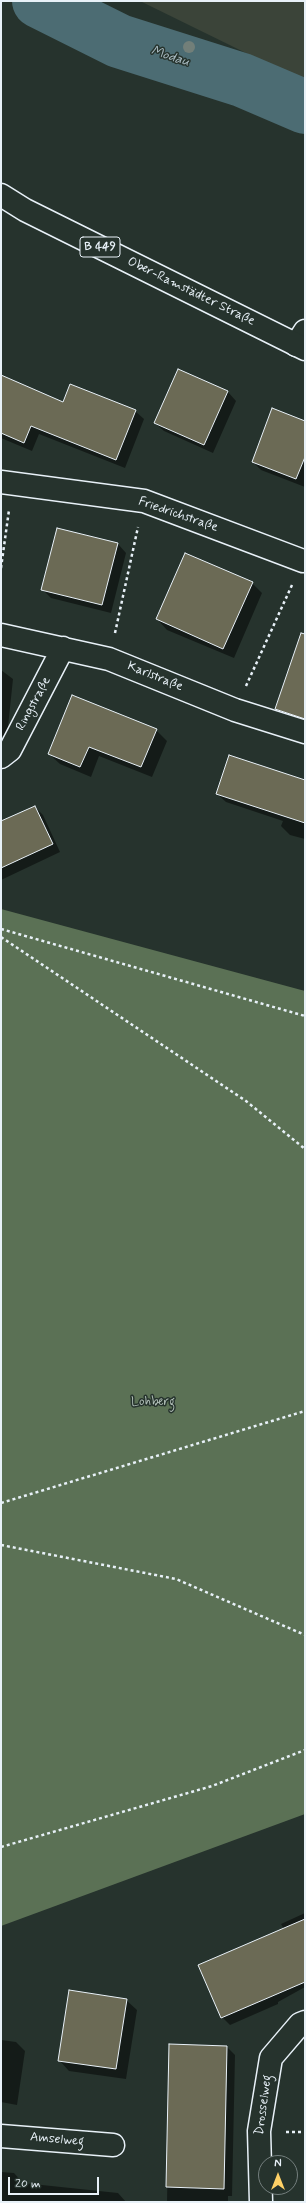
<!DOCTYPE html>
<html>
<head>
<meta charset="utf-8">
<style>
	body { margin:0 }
	#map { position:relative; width:306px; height:2203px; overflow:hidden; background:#26332d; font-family:Mynerve,sans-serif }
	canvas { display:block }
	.frame { position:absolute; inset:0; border:2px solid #e8f1f8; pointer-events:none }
	.north { position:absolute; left:258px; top:2155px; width:40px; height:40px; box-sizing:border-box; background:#26332d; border:1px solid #747f7e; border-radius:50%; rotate:0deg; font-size:11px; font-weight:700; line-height:16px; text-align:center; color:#e8f1f8 }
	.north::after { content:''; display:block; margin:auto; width:14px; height:18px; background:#ffd166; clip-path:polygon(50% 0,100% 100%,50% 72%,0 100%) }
	.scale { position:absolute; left:8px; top:2177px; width:91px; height:18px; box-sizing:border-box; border:2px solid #e8f1f8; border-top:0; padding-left:5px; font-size:12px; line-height:14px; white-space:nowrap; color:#e8f1f8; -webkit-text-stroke:3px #26332d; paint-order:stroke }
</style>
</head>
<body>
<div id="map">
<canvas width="306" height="2203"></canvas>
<div class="frame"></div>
<div class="north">N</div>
<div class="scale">20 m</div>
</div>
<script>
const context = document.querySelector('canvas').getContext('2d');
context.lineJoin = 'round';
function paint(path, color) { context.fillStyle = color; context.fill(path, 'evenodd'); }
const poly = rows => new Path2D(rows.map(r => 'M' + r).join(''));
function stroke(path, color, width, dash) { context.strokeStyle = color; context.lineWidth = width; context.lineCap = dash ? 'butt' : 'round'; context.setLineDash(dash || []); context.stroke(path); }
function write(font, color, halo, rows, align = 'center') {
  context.font = font + ' Mynerve,sans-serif'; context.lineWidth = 3; context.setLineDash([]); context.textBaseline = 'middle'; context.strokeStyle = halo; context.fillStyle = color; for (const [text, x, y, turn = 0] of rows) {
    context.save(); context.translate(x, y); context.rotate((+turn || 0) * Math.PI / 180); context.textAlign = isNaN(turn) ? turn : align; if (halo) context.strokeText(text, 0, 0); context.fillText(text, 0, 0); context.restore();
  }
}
const built = poly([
	[140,1,305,1,305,82]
]);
const green = poly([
	[1,909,305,991,305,1814,1,1926]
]);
const shadow = poly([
	[1,377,64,403,135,411,144,419,125,468,39,434,32,451,1,438],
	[228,392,236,401,213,453,164,431,155,423],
	[305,422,305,487,261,470,253,462],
	[58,529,118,544,126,553,111,613,51,598,42,589],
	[252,583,262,593,234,658,167,630,157,619],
	[1,670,13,679,7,736,1,736],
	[305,681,305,723,284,716,276,708],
	[156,730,167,741,152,777,99,756,91,777,60,764,49,754],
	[305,780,305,839,290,835,281,826,283,821,226,802,217,794],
	[35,807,43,815,60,852,1,880,1,822],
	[305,1913,305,1987,278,2002,278,2004,230,2025,222,2017,284,1929,281,1924],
	[126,2000,137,2010,126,2079,69,2071,59,2060],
	[1,2040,16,2042,25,2051,17,2105,1,2102],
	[170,2045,227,2047,235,2055,232,2196,228,2196,228,2202,167,2202],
	[1,2172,14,2173,23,2183,118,2193,126,2202,1,2202]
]);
const river = poly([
	[39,1,119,41,242,80,305,107]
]);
const building = poly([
	[178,369,228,391,204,445,154,423,178,369],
	[1,375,63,402,70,384,136,410,116,460,31,426,24,443,1,433,1,375],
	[272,408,305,421,305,457,296,479,252,462,272,408],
	[57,528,118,543,102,605,41,590,57,528],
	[185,553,253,582,223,649,156,619,185,553],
	[301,633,305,634,305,719,275,709,301,633],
	[72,695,157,729,141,767,89,747,80,767,48,754,72,695],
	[229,755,305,780,305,823,216,794,229,755],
	[35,806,53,844,1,868,1,821,35,806],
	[305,1919,305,1982,221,2018,198,1965,305,1919],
	[69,1990,127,1999,116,2069,58,2061,69,1990],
	[169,2044,227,2046,224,2189,166,2187,169,2044]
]);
const path = poly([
	[1,568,9,510],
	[115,633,138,527],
	[246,686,292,585],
	[1,929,305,1016],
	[1,937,246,1101,305,1149],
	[1,1503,305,1411],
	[1,1545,176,1579,305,1635],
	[1,1847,212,1786,305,1750],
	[286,2132,305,2132]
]);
const street = poly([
	[296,345,305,331],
	[1,482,144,501,303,561],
	[1,635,109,659,235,710,305,732],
	[1,757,10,750,63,648],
	[1,2136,113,2145],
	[261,2202,259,2131,271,2058,300,2024,305,2022]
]);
const primary = poly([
	[1,195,25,210,305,349]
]);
const trees = [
	[189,47]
];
const shields = [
	[100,247,40]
];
const shieldNames = [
	["B 449",100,247]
];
const streetNames = [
	["Ober-Ramstädter Straße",191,292,26],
	["Friedrichstraße",178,515,19],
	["Karlstraße",155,677,22],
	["Ringstraße",34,704,-62],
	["Drosselweg",264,2105,-82],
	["Amselweg",57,2140,5]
];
const parkNames = [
	["Lohberg",153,1402]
];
const waterNames = [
	["Modau",170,57,18]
];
paint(built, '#3b4439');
paint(green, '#5b7155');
paint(shadow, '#0007');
stroke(river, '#4c6c73', 54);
paint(building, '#6b6a55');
stroke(building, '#e8f1f8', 1);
stroke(street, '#e8f1f8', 25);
stroke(primary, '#e8f1f8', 25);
stroke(path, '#e8f1f8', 2.5, [3, 3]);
stroke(street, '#26332d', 22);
stroke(primary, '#26332d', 22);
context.fillStyle = '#727f79';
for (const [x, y] of trees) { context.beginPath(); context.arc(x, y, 6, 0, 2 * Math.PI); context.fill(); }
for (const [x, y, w] of shields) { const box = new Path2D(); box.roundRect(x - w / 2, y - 10, w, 20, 3); context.fillStyle = '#26332d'; context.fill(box); stroke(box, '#e8f1f8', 1); }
write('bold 12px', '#e8f1f8', null, shieldNames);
write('13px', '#e8f1f8', '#26332d', streetNames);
write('13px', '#b0beb7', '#26332d', parkNames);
write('italic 14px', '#aabcc3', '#26332d', waterNames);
</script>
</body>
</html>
